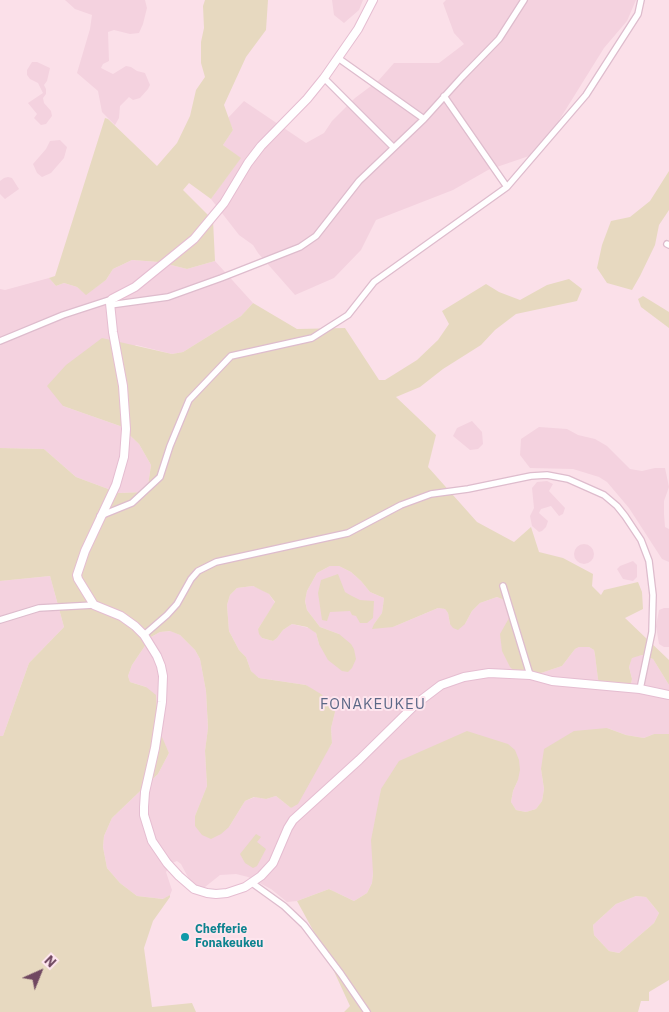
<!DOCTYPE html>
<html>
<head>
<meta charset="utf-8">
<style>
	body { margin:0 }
	#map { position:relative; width:669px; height:1012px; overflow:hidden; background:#fbe0e9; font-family:"IBM Plex Sans",sans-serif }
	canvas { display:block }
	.north { position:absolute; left:15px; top:947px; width:50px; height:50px; -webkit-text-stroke:4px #fee5ee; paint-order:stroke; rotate:44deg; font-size:14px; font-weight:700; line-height:20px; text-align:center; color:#704861 }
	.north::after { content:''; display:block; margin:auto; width:18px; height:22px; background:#704861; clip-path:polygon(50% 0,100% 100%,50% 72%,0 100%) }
</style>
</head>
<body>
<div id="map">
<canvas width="669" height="1012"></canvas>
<div class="north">N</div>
</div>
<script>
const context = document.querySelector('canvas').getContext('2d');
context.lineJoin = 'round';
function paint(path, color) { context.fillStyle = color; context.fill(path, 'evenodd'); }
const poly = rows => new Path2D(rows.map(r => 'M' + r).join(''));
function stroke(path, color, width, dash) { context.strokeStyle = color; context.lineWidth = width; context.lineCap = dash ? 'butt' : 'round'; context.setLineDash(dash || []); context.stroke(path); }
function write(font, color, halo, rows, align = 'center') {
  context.font = font + ' "IBM Plex Sans",sans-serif'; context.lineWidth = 4; context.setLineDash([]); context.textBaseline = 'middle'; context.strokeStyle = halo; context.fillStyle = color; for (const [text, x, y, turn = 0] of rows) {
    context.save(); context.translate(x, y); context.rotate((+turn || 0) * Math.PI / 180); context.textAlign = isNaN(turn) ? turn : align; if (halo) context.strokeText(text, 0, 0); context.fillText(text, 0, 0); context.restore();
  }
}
const residential = poly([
	[65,0,145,0,147,8,143,24,139,33,130,34,114,30,108,32,109,61,103,64,101,68,113,74,126,66,131,67,137,71,145,73,150,85,148,89,140,98,133,100,129,97,120,106,119,118,115,125,102,112,98,91,77,73,90,29,92,15,75,9],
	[332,0,363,0,359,10,344,23,334,15],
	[446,0,636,0,627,21,604,48,553,130,529,156,488,170,453,190,376,220,361,250,334,278,295,295,258,253,253,245,239,235,211,199,240,158,223,145,233,130,228,118,244,101,306,143,324,133,332,121,355,98,379,80,394,63,439,63,464,44,454,33,443,3],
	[32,62,37,62,50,68,47,81,44,85,46,89,46,94,43,98,44,103,51,111,52,116,46,124,41,125,34,118,37,114,28,103,43,93,38,83,30,79,27,75,27,70],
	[60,140,67,147,64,158,51,173,42,177,37,173,33,164,46,149,50,141],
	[8,177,12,178,19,189,5,199,0,194,0,181,4,178],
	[132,260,159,262,187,269,215,261,253,303,241,316,183,352,172,354,136,345,63,406,120,426,139,444,151,465,147,492,119,493,76,477,44,449,0,448,0,289,5,290,49,278,56,286,64,283,77,287,86,294,106,280,113,269],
	[472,421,482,432,483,444,478,449,470,450,453,436,457,428],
	[539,427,567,429,578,435,595,439,607,446,630,469,642,471,655,468,665,468,669,487,664,501,664,514,665,527,669,529,669,562,662,559,629,508,607,482,599,477,573,469,530,468,520,455,521,439],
	[547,481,553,484,549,491,565,508,563,514,559,516,551,506,541,509,539,513,548,521,546,527,542,531,539,532,532,526,530,516,534,508,532,488,537,482],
	'574 554a10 10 0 1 1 20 0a10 10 0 1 1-20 0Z',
	[633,561,637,565,637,577,633,581,623,579,617,569,620,566],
	[330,566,339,566,351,572,361,581,370,592,384,598,382,613,374,624,393,627,438,608,445,609,448,613,450,624,465,624,472,611,480,603,497,597,502,599,513,611,535,675,562,666,575,649,579,647,589,647,594,650,595,655,598,679,625,692,631,684,632,679,629,667,632,657,642,655,653,659,669,685,669,734,654,734,644,738,626,735,607,728,541,769,544,789,542,801,536,809,526,812,516,810,511,802,513,791,518,780,381,789,372,883,367,893,354,901,329,889,297,901,287,902,271,889,248,877,236,874,220,875,205,887,200,888,190,881,181,864,177,861,172,863,166,872,172,890,170,895,164,899,137,896,120,883,107,868,103,847,104,836,112,818,158,774,169,753,161,737,146,687,130,682,128,676,132,665,151,637,160,632,171,631,180,635,195,650,200,659,206,691,208,729,205,751,207,786,195,816,229,827,245,801,255,797,266,799,276,796,291,808,332,743,331,728,335,712,334,707,306,685,259,678,255,675,251,671,246,657,239,650,229,631,227,605,230,595,237,588,253,586,263,590,269,594,275,603,258,629,262,638,273,641,277,638,283,630,292,624,313,629,316,633,319,644,339,634,320,627,307,610,305,600,307,591,317,573],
	[50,576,64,627,29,663,3,736,0,736,0,581],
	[664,608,669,608,669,647,664,647,659,644,656,626,659,610],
	[636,896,646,897,659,913,654,923,619,953,609,951,594,935,593,925,616,904]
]);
const green = poly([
	[205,0,268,0,266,30,246,57,224,105,233,130,223,145,241,158,211,199,189,183,183,190,213,220,215,261,187,269,159,262,132,260,113,269,106,280,86,295,77,287,64,283,56,286,49,278,55,276,105,118,108,119,157,166,177,143,190,116,196,90,205,77,201,63,201,42,204,28,203,6],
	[669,171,669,210,659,225,655,245,640,276,632,290,607,283,597,268,602,245,611,221,630,217,650,201],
	[569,279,582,289,577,301,516,314,495,330,481,345,443,369,420,387,396,397,436,435,428,467,477,522,514,542,531,527,539,552,563,558,593,574,592,586,601,595,604,590,638,582,642,592,643,609,625,618,669,660,669,685,653,659,642,655,632,658,629,667,632,679,631,684,625,692,609,689,600,684,598,679,595,655,594,650,589,647,579,647,575,649,562,666,535,675,514,671,510,667,502,651,500,634,513,611,502,599,497,597,480,603,472,611,465,624,458,630,453,628,450,624,448,613,445,609,438,608,393,627,372,629,374,624,382,613,384,598,370,592,361,581,351,572,339,566,330,566,317,573,307,591,305,601,307,610,320,627,339,634,351,644,354,649,356,659,352,668,348,672,342,671,328,660,319,644,316,633,307,627,292,624,283,630,277,638,273,641,262,638,259,634,258,629,275,602,269,594,253,586,237,588,230,595,227,605,229,631,239,650,246,657,251,671,259,678,306,685,321,694,334,707,335,712,331,728,332,743,298,804,291,808,276,796,266,799,254,797,245,801,229,827,221,834,211,839,202,835,195,826,195,816,207,786,205,751,208,728,206,691,200,659,195,650,180,635,170,631,160,632,151,637,132,665,128,676,130,682,146,687,156,695,158,728,169,753,158,774,112,818,104,836,103,847,107,868,120,883,137,896,163,899,170,895,170,897,153,921,144,948,152,1007,192,1003,196,1012,0,1012,0,736,3,736,29,663,64,627,50,576,0,581,0,448,44,449,76,477,119,493,147,492,151,465,139,444,120,426,63,406,47,386,66,365,102,338,172,354,183,352,241,316,253,303,297,329,345,328,379,380,385,380,417,360,438,340,449,324,442,311,486,284,499,292,520,300,547,285],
	[643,296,669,312,669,328,641,307,638,299],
	[338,574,345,592,350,595,360,600,374,601,373,618,367,623,360,623,356,616,352,615,350,611,330,612,327,621,322,620,318,593,321,580],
	[607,728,626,735,644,738,654,734,669,734,669,980,649,992,649,1001,641,1001,638,1012,344,1012,350,1006,326,954,297,901,329,889,354,901,367,893,372,883,373,873,371,840,381,789,399,761,467,731,508,744,515,750,519,760,520,770,518,780,513,791,511,802,516,810,526,812,536,809,542,801,544,789,541,769,544,749,574,731],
	[636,896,646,897,659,913,654,923,619,953,609,951,594,935,593,925,616,904],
	[256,834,261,837,257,842,266,849,257,866,253,868,245,863,240,854]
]);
const street = poly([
	[338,58,424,119],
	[324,78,393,147],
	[444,96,507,187],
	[667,244,669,245],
	[110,305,168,297,221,278,300,247,316,236,359,181,424,119,462,77,499,39,524,0],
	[0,341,63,315,112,299],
	[100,516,132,503,160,477,170,446,189,400,231,356,312,338,348,315,374,282,507,187,586,95,638,14,641,0],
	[503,586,530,675],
	[0,620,39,608,94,605],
	[144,635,167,615,177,604,191,579,198,571,216,562,348,533,401,505,431,494,468,489,531,476,547,475,568,479,604,495,617,506,625,516,641,540,649,561,653,595,652,632,640,689],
	[252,883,284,906,304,925,341,974,367,1012]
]);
const secondary = poly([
	[373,0,358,29,324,78,307,99,261,146,248,163,224,203,194,239,135,287,112,299,110,303,113,332,123,386,126,429,124,457,116,485,85,551,77,575,78,579,94,605,121,616,135,626,144,635,157,656,161,666,163,676,162,702,155,748,145,792,144,807,144,815,152,841,167,863,179,876,194,889,207,893,216,894,227,893,245,887,261,876,273,863,288,828,293,820,359,760,416,704,441,685,464,677,489,673,530,675,552,681,640,689,669,695]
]);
const markers = [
	[185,937,5,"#0f9aa8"]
];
const cultureNames = [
	["Chefferie",195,930],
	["Fonakeukeu",195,944]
];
const quarterNames = [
	["FONAKEUKEU",373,705]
];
paint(residential, '#f4d2df');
paint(green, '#e7d9c0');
stroke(street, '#debccd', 8);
stroke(secondary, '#e5bdd1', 10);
stroke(street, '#fff', 5.5);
stroke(secondary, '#fff', 8);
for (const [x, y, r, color] of markers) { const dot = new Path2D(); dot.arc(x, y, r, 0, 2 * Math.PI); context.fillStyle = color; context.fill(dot); stroke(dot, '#fee5ee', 2); }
write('bold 12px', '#0d838f', '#fee5ee', cultureNames, 'left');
context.letterSpacing = '1px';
write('15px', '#5c6887', '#fee5ee', quarterNames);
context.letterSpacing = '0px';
</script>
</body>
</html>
